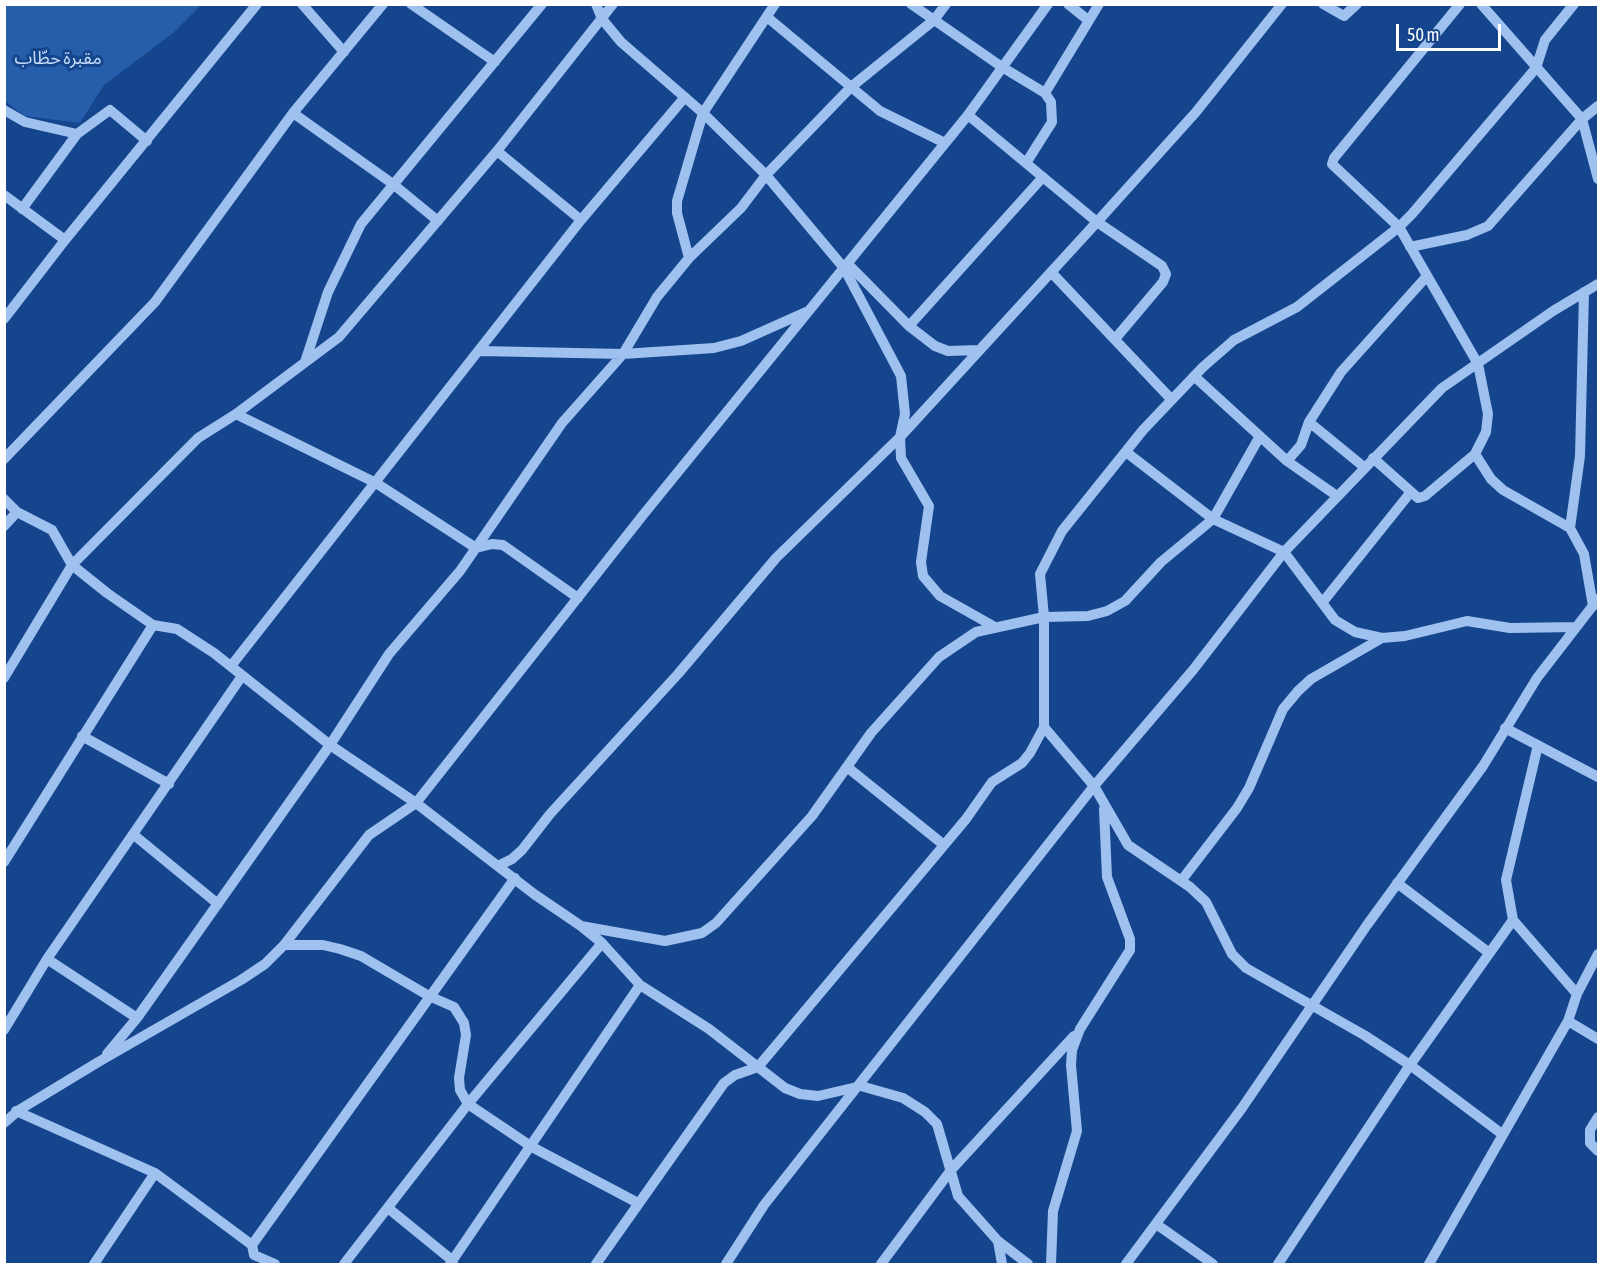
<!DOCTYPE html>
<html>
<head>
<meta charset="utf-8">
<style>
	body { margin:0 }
	#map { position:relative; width:1603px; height:1269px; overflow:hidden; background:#15458d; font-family:"Asap Condensed",sans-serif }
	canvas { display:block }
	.frame { position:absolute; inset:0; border:6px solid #fff; pointer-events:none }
	.scale { position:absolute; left:1396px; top:24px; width:105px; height:27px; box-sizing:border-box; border:3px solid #fff; border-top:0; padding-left:8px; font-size:18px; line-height:21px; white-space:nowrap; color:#fff; -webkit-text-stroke:4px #15458d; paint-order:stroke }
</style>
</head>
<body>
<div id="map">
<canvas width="1603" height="1269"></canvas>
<div class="frame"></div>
<div class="scale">50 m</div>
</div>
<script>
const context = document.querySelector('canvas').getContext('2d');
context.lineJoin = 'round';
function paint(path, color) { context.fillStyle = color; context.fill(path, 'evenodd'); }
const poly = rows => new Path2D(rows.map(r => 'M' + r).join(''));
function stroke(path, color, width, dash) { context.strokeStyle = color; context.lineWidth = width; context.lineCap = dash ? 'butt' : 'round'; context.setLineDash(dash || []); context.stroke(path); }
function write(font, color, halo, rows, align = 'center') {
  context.font = font + ' "Asap Condensed","Noto Sans Arabic",sans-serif'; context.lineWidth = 6; context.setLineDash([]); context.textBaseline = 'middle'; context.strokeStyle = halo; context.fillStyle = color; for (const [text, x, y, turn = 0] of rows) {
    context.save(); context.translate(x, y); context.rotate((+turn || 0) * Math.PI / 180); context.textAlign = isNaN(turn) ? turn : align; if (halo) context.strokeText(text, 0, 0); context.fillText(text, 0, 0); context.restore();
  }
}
const green = poly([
	[5,4,201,4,201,5,173,33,104,85,80,123,25,116,5,101]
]);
const minor = poly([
	[302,4,344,52],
	[411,4,495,62],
	[596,4,602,19,621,42,703,113,766,175,844,268,901,376,905,414,900,437,901,458,929,506,921,562,923,576,940,596,995,627],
	[911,4,1002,67,1045,93,1051,102,1052,122,1026,163],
	[1068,4,1088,20],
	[1323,4,1344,16,1357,4],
	[1481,4,1582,119,1598,179],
	[767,17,880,111,945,143],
	[1045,93,1099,4],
	[4,110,25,122,77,134],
	[293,113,393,184,438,221],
	[968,115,1097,222,1162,266,1166,274,1163,282,1115,339],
	[497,151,581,220],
	[4,195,65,240],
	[22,209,77,134,110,110,147,141],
	[1410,247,1467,235,1488,226,1582,119,1598,106],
	[689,258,677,213,677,201,703,113,775,4],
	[848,264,909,326,935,346,948,351,979,350],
	[1051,272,1171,399],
	[4,319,65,240,257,4],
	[909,326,1043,177],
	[480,351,623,354,714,348,741,341,806,312],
	[305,362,328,292,361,224,542,4],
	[1194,376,1287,461,1337,496],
	[236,414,376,483,476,548,492,544,503,545,578,598],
	[1309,422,1364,467],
	[1126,452,1213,519,1284,552,1335,620,1355,632,1382,638,1405,636,1467,621,1510,628,1576,627],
	[1475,454,1491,479,1503,490,1570,528,1584,554,1593,606],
	[1373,458,1418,498,1425,496,1475,454,1486,432,1488,414,1478,364,1399,227,1332,164,1334,158,1460,4],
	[4,459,155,302,293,113,383,4],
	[1287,461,1301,445,1309,422,1341,372,1427,276],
	[4,499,17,512,52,530,72,565,107,593,153,625,177,629,214,653,330,745,416,803,534,894,581,926,602,943,640,985,709,1029,785,1088,800,1094,818,1096,861,1086,903,1098,925,1112,937,1124,958,1196,998,1241,1028,1264],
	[4,526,17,512],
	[1570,528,1580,456,1584,292],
	[1322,603,1410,493],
	[231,666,581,220,685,97],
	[4,678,72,565,198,438,236,414,339,337,497,151,613,4],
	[1044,727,1094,786,1128,845,1190,887,1206,902,1232,954,1246,968,1364,1035,1410,1065,1502,1134],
	[1505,728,1598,777],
	[82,736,169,784],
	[1538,745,1506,880,1513,920,1577,994],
	[847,767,944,845],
	[134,835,218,904],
	[4,862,153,625],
	[498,866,512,859,522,850,550,814,678,674,776,558,900,437,1097,222,1196,112,1282,4],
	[1181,881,1237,808,1249,788,1283,709,1298,691,1311,679,1382,638],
	[1397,883,1488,952],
	[581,926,665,941,702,933,716,923,812,816,871,733,939,657,976,632,1044,617,1088,616,1107,611,1125,601,1161,562,1213,519,1260,436],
	[284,945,323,945,340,949,361,956,429,996,454,1007,464,1023,466,1035,459,1078,460,1090,468,1104,532,1147,638,1203],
	[47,959,137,1018],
	[1568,1021,1598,1039],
	[4,1030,47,959,242,676],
	[107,1054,137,1018,330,745,389,654,460,571,562,423,623,354,657,297,689,258,741,208,766,175,851,87,934,20,946,4],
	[16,1111,155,1173,252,1245,254,1255,275,1264],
	[1598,1117,1590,1130,1590,1143,1598,1151],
	[4,1123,19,1110,100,1061,241,980,265,964,284,945,369,835,416,803,643,515,968,115,1048,4],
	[388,1208,453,1261],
	[1156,1224,1213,1264],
	[998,1241,1002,1264],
	[252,1245,515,878],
	[94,1264,155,1173],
	[344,1264,468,1104,602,943],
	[450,1264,640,985],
	[596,1264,724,1083,735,1075,758,1067,966,819,992,782,1022,763,1030,753,1044,727,1044,617,1040,574,1062,531,1143,430,1203,367,1234,340,1297,307,1399,227,1412,214,1536,68,1545,40,1574,4],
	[726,1264,764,1205,1094,786,1193,670,1284,552,1442,388,1553,311,1598,284],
	[881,1264,951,1170,1074,1036],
	[1051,1264,1053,1211,1077,1131,1071,1065,1072,1050,1080,1029,1130,950,1130,939,1107,877,1104,809],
	[1126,1264,1242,1108,1367,925,1483,766,1537,678,1598,599],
	[1278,1264,1410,1065,1513,920],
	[1429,1264,1568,1021,1577,994,1598,954]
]);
const parkNames = [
	["مقبرة حطّاب",58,58]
];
paint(green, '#275eac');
stroke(minor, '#9fc1f0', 10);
write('18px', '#c6dcfb', '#15458d', parkNames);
</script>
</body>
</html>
